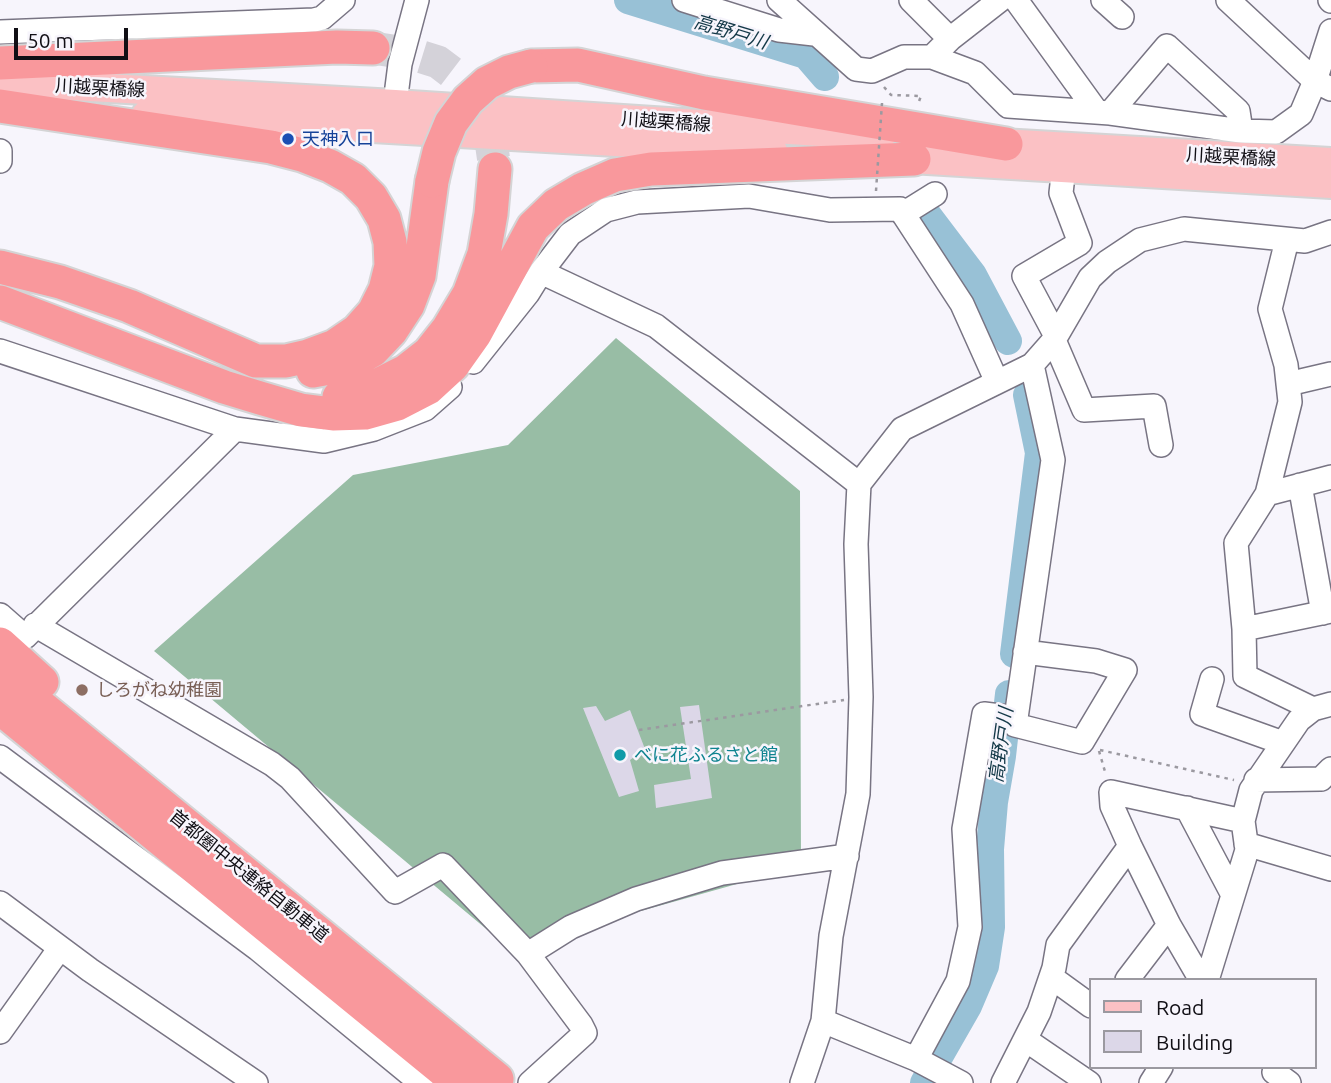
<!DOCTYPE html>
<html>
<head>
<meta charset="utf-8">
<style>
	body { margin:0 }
	#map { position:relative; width:1331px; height:1083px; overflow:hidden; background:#f7f5fc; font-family:Ubuntu,sans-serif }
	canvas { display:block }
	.legend { position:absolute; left:1089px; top:978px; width:228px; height:91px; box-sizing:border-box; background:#f7f5fc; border:2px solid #9b99a0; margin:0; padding:9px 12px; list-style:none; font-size:21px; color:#110f15 }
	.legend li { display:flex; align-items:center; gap:14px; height:35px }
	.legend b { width:35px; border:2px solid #9b99a0 }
	.scale { position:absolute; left:14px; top:28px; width:114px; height:32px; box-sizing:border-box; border:4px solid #110f15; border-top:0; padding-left:9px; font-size:21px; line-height:24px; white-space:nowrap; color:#110f15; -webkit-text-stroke:5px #f7f5fc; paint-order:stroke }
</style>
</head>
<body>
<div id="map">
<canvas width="1331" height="1083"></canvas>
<ul class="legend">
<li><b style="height:9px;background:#fbc1c4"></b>Road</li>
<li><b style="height:19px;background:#dcd7e8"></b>Building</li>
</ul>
<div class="scale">50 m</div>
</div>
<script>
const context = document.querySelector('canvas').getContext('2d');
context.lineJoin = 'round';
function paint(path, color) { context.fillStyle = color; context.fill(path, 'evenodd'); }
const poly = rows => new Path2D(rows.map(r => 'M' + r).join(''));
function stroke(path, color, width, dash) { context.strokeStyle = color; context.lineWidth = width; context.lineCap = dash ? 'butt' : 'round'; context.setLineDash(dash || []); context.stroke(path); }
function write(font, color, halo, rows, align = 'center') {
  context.font = font + ' Ubuntu,"Noto Sans JP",sans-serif'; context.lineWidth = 5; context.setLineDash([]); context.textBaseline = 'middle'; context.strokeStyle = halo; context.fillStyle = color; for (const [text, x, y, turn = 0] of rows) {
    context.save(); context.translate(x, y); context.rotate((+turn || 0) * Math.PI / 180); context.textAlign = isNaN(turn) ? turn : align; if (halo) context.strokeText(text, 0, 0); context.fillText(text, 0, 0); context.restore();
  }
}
const forest = poly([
	[616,338,800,491,801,866,509,948,154,651,353,475,508,445]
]);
const river = poly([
	[628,0,806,55,825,77],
	[926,213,973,275,1008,341],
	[1014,654,1039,453,1027,395],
	[924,1083,968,1006,985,966,991,927,990,849,994,802,1002,756,1009,694]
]);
const building = poly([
	[699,705,712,798,656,808,654,785,691,779,680,707],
	[596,706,605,721,630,710,645,749,630,760,639,791,619,797,583,708]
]);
const highwayTunnel = poly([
	[373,48,412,54,438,62,459,78,479,102,489,127,495,169]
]);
const path = poly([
	[884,87,891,95,921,96,918,104],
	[639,730,844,700],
	[1100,750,1234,780],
	[1099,751,1106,775]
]);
const minor = poly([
	[684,0,779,30,814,34],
	[779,0,856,69,872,71,904,57,932,57,975,73,1008,106,1110,113,1241,131,1276,132,1301,114,1315,81,1331,31],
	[911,0,950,39],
	[1016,0,1097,112],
	[1103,0,1122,17],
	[1228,0,1315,81,1331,89],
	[1330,0,1331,1],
	[0,32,314,20,322,18,343,0],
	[932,57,950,39,1000,0],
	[1110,113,1167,46,1238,111,1241,131],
	[393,119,400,64,417,0],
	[0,151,0,161],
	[903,214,935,194],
	[541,272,570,234,606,210,637,202,749,196,830,210,900,209,962,304,997,382],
	[1056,336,1024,276,1080,243,1061,193,1064,167],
	[1054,340,1084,410,1154,406,1161,445],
	[0,351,235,429,324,441,374,429,425,409,450,387],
	[473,362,528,293,541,272,656,326,859,484],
	[1288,384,1331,374],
	[1300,485,1323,613],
	[1267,494,1290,402,1286,365,1270,309,1287,240],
	[0,615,25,637,235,429],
	[35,625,272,764,290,778,395,892,443,865,528,954,571,927,636,899,722,873,847,856],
	[1244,629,1331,611],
	[1212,679,1202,714,1283,743],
	[1313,709,1245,676,1244,629,1236,543,1267,494,1331,477],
	[1016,718,1015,725,1082,742,1125,670,1096,661,1025,652],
	[0,757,258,949,421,1083],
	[1256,780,1321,779,1331,769],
	[1187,808,1233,895],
	[1246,844,1331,869],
	[0,903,90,970,256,1083],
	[528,954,581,1025,585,1033,530,1083],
	[1051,977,1091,1006],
	[1127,980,1169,925],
	[1201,980,1169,925,1130,846,1112,806,1111,792,1243,821],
	[1207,980,1247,850,1243,821,1251,790,1299,720,1313,709,1331,704],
	[823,1021,916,1059,961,1083],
	[0,1032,60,948],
	[1026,1040,1089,1083],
	[916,1059,958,981,970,927,964,829,984,714,1016,718,1053,460,1032,365],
	[1274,1072,1289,1083],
	[802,1083,823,1021,831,936,858,794,861,697,856,544,859,484,902,429,1032,365,1054,340,1090,278,1107,262,1140,240,1184,229,1305,241,1331,232],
	[1003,1083,1039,1012,1054,968,1058,945,1130,846],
	[1151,1083,1161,1067]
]);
const major = poly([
	[0,82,395,104,881,136],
	[146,115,773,151],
	[984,142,1331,162],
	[894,158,1331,184]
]);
const highway = poly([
	[0,63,337,47,373,48],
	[531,66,578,65,704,93,1006,144],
	[0,106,271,147,302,155,330,166,353,179,371,197,384,219,390,242,391,266,385,290,374,312,357,331,335,346,308,356,286,361,256,361,129,306,60,282,0,267],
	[0,302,224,387,260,398,301,410,333,414,365,413,397,404,428,388,453,365,475,334,533,227,556,205,583,189,615,175,651,169,914,159],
	[313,371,346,365,373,350,391,331,408,305,419,276,432,181],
	[339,397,380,384,406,371,429,353,448,329,469,294,484,254,491,214,495,169],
	[0,644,42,682],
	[0,673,497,1079],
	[0,708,459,1083]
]);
const pathBridge = poly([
	[876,191,882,103]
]);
const highwayBridge = poly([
	[432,181,439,152,451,123,468,100,487,83,509,72,531,66]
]);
const markers = [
	[288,139,7,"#1a4fb4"],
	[82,690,7,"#8d6e63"],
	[620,755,7,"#0f9aa8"]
];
const streetNames = [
	["川越栗橋線",100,88,3],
	["川越栗橋線",666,122,4],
	["川越栗橋線",1231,157,3],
	["首都圏中央連絡自動車道",249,876,39]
];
const transitNames = [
	["天神入口",302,139]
];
const educationNames = [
	["しろがね幼稚園",96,690]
];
const cultureNames = [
	["べに花ふるさと館",634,755]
];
const waterNames = [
	["高野戸川",731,32,17],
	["高野戸川",1001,745,-82]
];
paint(forest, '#98bda5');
stroke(river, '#98c1d6', 28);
paint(building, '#dcd7e8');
stroke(highwayTunnel, '#d4d2d9', 33, [33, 17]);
stroke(minor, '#787483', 26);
stroke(major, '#d4d4d5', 32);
stroke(highway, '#d4d4d5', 37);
stroke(path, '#9b99a0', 2.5, [3.5, 5]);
stroke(minor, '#fff', 23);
stroke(major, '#fbc1c4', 28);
stroke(highway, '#f9989c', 33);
stroke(highwayBridge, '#d4d4d5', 37, []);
stroke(pathBridge, '#9b99a0', 2.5, [3.5, 5]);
stroke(highwayBridge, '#f9989c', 33);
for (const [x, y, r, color] of markers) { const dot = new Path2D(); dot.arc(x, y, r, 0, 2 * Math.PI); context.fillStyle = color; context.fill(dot); stroke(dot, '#f7f5fc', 2.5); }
write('18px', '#110f15', '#f7f5fc', streetNames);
write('18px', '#164399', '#f7f5fc', transitNames, 'left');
write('18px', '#785e54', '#f7f5fc', educationNames, 'left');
write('18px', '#0d838f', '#f7f5fc', cultureNames, 'left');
write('italic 19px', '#133847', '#f7f5fc', waterNames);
</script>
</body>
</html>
